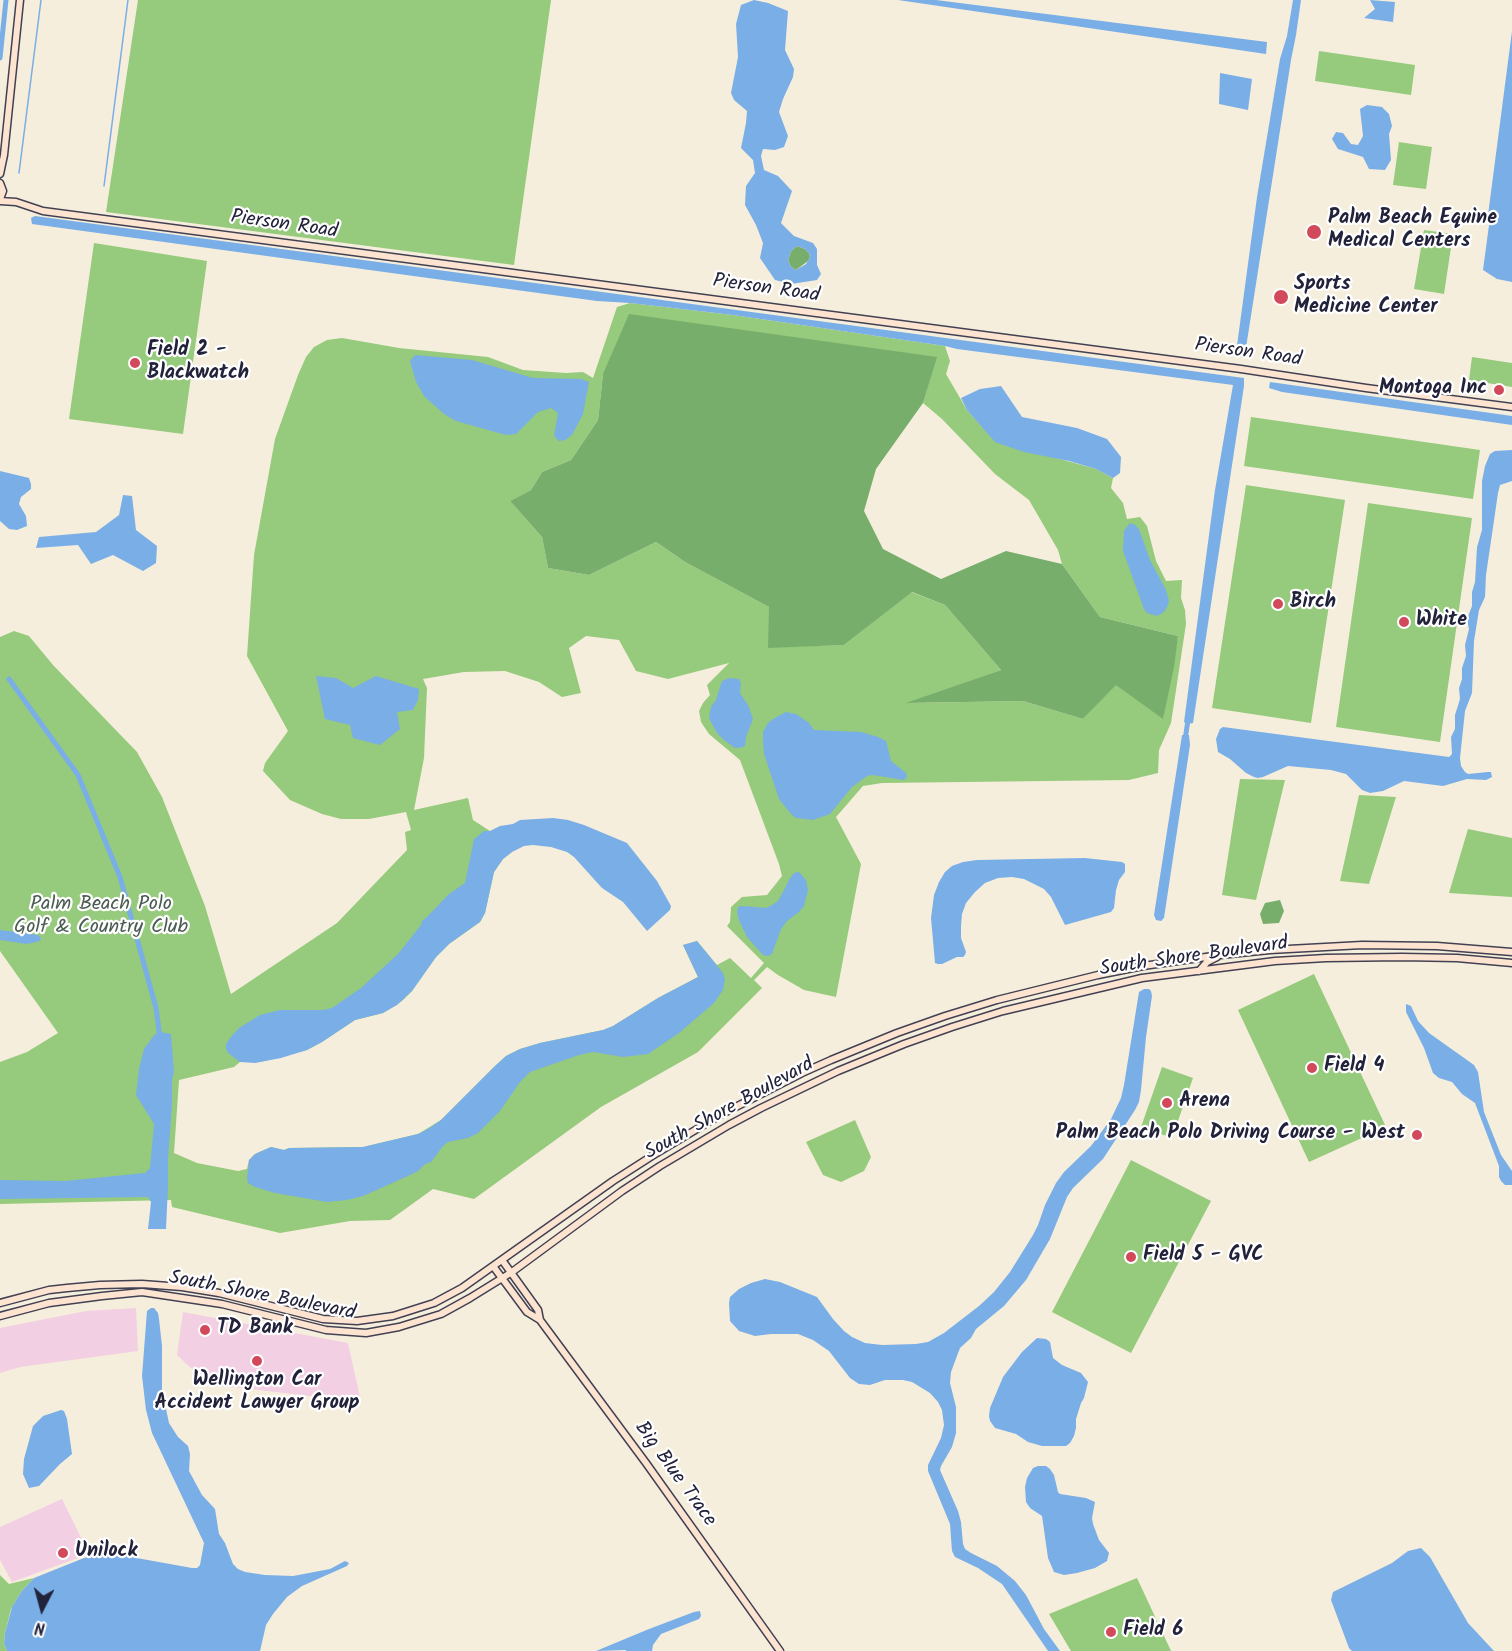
<!DOCTYPE html>
<html>
<head>
<meta charset="utf-8">
<style>
	body { margin:0 }
	#map { position:relative; width:1512px; height:1651px; overflow:hidden; background:#f6eedc; font-family:Kalam,sans-serif }
	canvas { display:block }
	.north { position:absolute; left:12px; top:1579px; width:60px; height:60px; -webkit-text-stroke:4px #fff; paint-order:stroke; rotate:186deg; font-size:16px; font-weight:700; line-height:24px; text-align:center; color:#22223b }
	.north::after { content:''; display:block; margin:auto; width:21px; height:27px; background:#22223b; clip-path:polygon(50% 0,100% 100%,50% 72%,0 100%) }
</style>
</head>
<body>
<div id="map">
<canvas width="1512" height="1651"></canvas>
<div class="north">N</div>
</div>
<script>
const context = document.querySelector('canvas').getContext('2d');
context.lineJoin = 'round';
function paint(path, color) { context.fillStyle = color; context.fill(path, 'evenodd'); }
const poly = rows => new Path2D(rows.map(r => 'M' + r).join(''));
function stroke(path, color, width, dash) { context.strokeStyle = color; context.lineWidth = width; context.lineCap = dash ? 'butt' : 'round'; context.setLineDash(dash || []); context.stroke(path); }
function write(font, color, halo, rows, align = 'center') {
  context.font = font + ' Kalam,sans-serif'; context.lineWidth = 4.5; context.setLineDash([]); context.textBaseline = 'middle'; context.strokeStyle = halo; context.fillStyle = color; for (const [text, x, y, turn = 0] of rows) {
    context.save(); context.translate(x, y); context.rotate((+turn || 0) * Math.PI / 180); context.textAlign = isNaN(turn) ? turn : align; if (halo) context.strokeText(text, 0, 0); context.fillText(text, 0, 0); context.restore();
  }
}
const built = poly([
	[136,1308,138,1351,20,1367,0,1373,0,1328,86,1311],
	[183,1312,348,1343,361,1402,208,1384,177,1355],
	[62,1499,89,1554,12,1582,0,1560,0,1527]
]);
const green = poly([
	[138,0,551,0,514,265,106,212],
	[1319,51,1415,65,1411,95,1315,81],
	[1399,142,1432,147,1426,189,1393,185],
	[1424,230,1453,234,1444,294,1414,289],
	[94,243,207,261,183,434,69,419],
	[630,303,733,315,945,346,950,361,946,374,967,410,995,441,1096,469,1113,478,1111,488,1123,503,1127,519,1140,517,1147,526,1156,561,1166,581,1182,580,1181,598,1185,610,1186,624,1171,723,1159,750,1158,773,1129,780,882,783,863,786,836,817,861,864,836,997,804,990,778,975,767,967,754,980,762,988,698,1052,601,1107,474,1199,433,1189,390,1220,350,1221,280,1233,172,1207,171,1200,0,1204,0,1062,27,1052,58,1033,0,951,0,637,14,631,29,636,53,665,137,752,162,797,205,906,231,994,337,923,407,850,405,832,411,830,406,812,369,819,341,819,322,814,290,800,263,771,265,763,288,731,247,656,254,555,275,439,298,375,306,357,314,347,327,340,342,338,399,348,488,357,523,370,566,373,583,372,593,378,617,307],
	[936,357,923,403,942,419,995,474,1029,500,1058,550,1062,564,1100,617,1178,636,1163,718,1116,684,1083,719,1023,701,909,703,1001,670,945,605,911,592,844,645,769,647,769,607,685,562,656,542,589,575,548,568,542,537,510,501,531,490,542,472,571,460,598,420,603,374],
	[586,636,619,640,636,671,668,679,729,663,707,685,710,695,703,703,699,711,701,722,709,734,740,760,779,864,782,876,767,895,742,897,731,907,730,922,727,926,764,963,751,978,730,958,717,965,697,941,683,945,698,977,658,998,613,1026,603,1030,540,1043,520,1049,506,1056,495,1066,441,1120,418,1134,363,1147,289,1148,284,1150,271,1147,255,1154,249,1160,247,1169,238,1171,197,1163,174,1153,179,1080,234,1067,240,1062,260,1062,307,1050,322,1042,355,1020,383,1013,402,1001,412,991,436,957,449,944,480,922,485,913,494,872,503,859,512,852,490,831,473,820,468,798,414,810,424,758,427,688,423,679,464,672,505,671,539,682,562,697,581,693,569,648],
	[1472,357,1512,363,1512,387,1469,380],
	[1251,417,1480,450,1473,499,1244,466],
	[1246,485,1345,500,1311,723,1212,708],
	[1368,503,1472,518,1440,742,1336,727],
	[1240,779,1285,780,1256,900,1222,895],
	[1359,795,1396,797,1369,884,1340,881],
	[1468,829,1512,838,1512,897,1449,893],
	[1314,974,1386,1127,1309,1162,1238,1010],
	[1162,1067,1193,1078,1172,1138,1141,1127],
	[855,1120,871,1157,864,1171,841,1182,823,1175,806,1142],
	[1131,1160,1211,1201,1131,1353,1052,1312],
	[0,1575,9,1584,34,1578,21,1592,11,1609,5,1633,4,1643,7,1651,0,1651],
	[1137,1578,1171,1651,1071,1651,1049,1614]
]);
const forest = poly([
	[797,246,805,249,809,253,810,257,808,261,796,270,791,267,788,260,791,251],
	[629,314,937,357,923,403,876,469,864,511,883,549,941,579,1006,551,1062,564,1100,617,1178,636,1174,667,1163,719,1116,685,1083,719,1023,701,906,703,1001,670,945,605,912,592,844,645,768,648,769,607,685,562,656,542,589,575,548,568,542,537,510,501,531,490,542,472,571,460,598,420,603,374],
	[1280,900,1284,911,1279,923,1263,924,1260,914,1265,903]
]);
const water = poly([
	[754,0,768,3,788,11,785,50,794,69,793,77,783,99,779,112,788,136,784,147,775,150,763,149,761,156,764,170,778,176,792,191,781,223,794,236,813,243,817,249,817,265,821,274,817,280,791,284,775,280,760,258,763,243,756,225,745,205,746,186,755,173,753,160,741,148,746,123,747,111,734,100,731,93,738,57,736,24,741,5],
	[797,246,805,249,809,253,810,257,806,264,796,270,791,267,788,260,791,251],
	[898,0,936,0,1267,42,1266,54],
	[1293,0,1301,0,1296,35,1291,60,1245,354,1242,357,1237,357,1236,353,1257,197,1280,59,1287,36],
	[1370,0,1395,2,1393,22,1364,18,1375,9],
	[1512,31,1512,282,1497,279,1483,270,1489,225,1488,215],
	[1220,73,1252,79,1248,110,1219,104],
	[1367,105,1382,107,1389,114,1392,126,1389,134,1391,160,1385,170,1369,169,1363,157,1338,149,1332,139,1336,132,1343,133,1351,144,1358,145,1363,136,1360,109],
	[35,216,1244,378,1244,386,1193,723,1187,724,1184,722,1215,490,1233,385,957,349,945,346,733,315,630,303,597,301,32,224,31,218],
	[415,355,472,360,533,378,581,379,589,382,583,414,572,435,565,440,559,441,554,436,558,413,551,408,538,412,516,434,506,435,456,421,444,414,424,396,416,382,410,361],
	[1270,382,1512,416,1512,425,1282,392,1269,388],
	[1001,386,1022,417,1077,428,1107,439,1121,457,1120,473,1113,478,1096,469,1069,461,1024,452,995,442,967,410,961,398,980,389],
	[1512,450,1512,481,1500,485,1498,493,1486,575,1485,597,1479,610,1474,641,1472,693,1465,711,1460,758,1461,766,1465,772,1468,774,1488,772,1491,772,1492,777,1486,780,1467,779,1443,786,1404,781,1383,791,1370,793,1362,790,1346,774,1331,770,1288,766,1263,777,1258,778,1254,777,1246,773,1230,759,1218,752,1216,739,1220,729,1223,727,1449,757,1452,754,1451,737,1455,729,1455,715,1460,699,1459,688,1462,679,1462,668,1466,656,1465,645,1469,629,1467,619,1472,606,1472,592,1475,582,1477,547,1482,530,1482,481,1485,466,1490,454,1495,451],
	[0,471,29,478,31,484,31,489,21,497,19,504,26,516,27,526,17,530,9,529,0,521],
	[123,495,132,496,136,530,157,546,156,563,143,571,113,555,91,564,78,545,36,548,39,537,96,532,119,515],
	[1130,523,1135,525,1139,529,1150,560,1166,590,1169,601,1167,607,1164,612,1157,616,1147,613,1144,609,1123,551,1124,531],
	[316,676,336,678,353,688,376,676,419,689,418,700,413,710,397,712,400,729,380,745,353,738,350,725,325,719],
	[729,678,739,679,741,683,740,693,748,705,753,719,746,737,745,746,739,748,735,748,724,740,717,733,709,718,711,707,716,700,720,687,722,681],
	[786,712,796,714,809,723,814,730,861,732,878,737,886,741,891,761,906,773,907,777,904,780,873,775,867,776,852,787,830,814,813,820,796,818,791,814,779,799,764,754,763,742,763,732,768,723,773,719],
	[1182,735,1189,735,1190,745,1164,918,1161,921,1156,920,1154,915],
	[553,818,568,820,584,825,627,843,657,881,671,906,670,910,647,931,623,902,602,888,574,857,567,852,551,847,533,845,524,846,512,852,503,859,494,872,485,913,480,922,449,944,436,957,412,991,397,1005,383,1013,355,1020,322,1042,307,1050,281,1058,255,1063,240,1062,228,1053,226,1049,226,1044,230,1038,239,1028,260,1015,280,1010,323,1010,332,1008,361,988,398,954,421,925,422,921,427,917,449,894,465,883,473,844,474,839,478,836,484,831,490,831,500,826,513,824,520,820],
	[1085,858,1122,862,1125,864,1125,872,1119,880,1116,890,1114,908,1111,912,1065,925,1051,897,1044,889,1024,879,1012,877,998,878,985,883,975,892,966,903,962,914,961,926,961,938,966,952,965,955,963,957,957,957,942,964,938,964,935,963,931,918,934,895,939,882,945,872,952,866,963,862,977,860],
	[799,872,806,880,808,890,804,906,799,912,787,921,781,929,772,954,768,956,763,955,747,937,739,920,737,912,738,907,742,906,766,908,772,905,778,901,783,892,790,878,794,873],
	[0,930,38,935,41,938,40,941,27,944,0,940],
	[697,941,723,973,725,980,723,990,714,1003,679,1033,648,1054,623,1057,593,1052,579,1055,530,1072,520,1082,500,1111,478,1133,468,1138,448,1142,443,1146,431,1162,425,1164,418,1171,408,1176,363,1196,347,1200,327,1202,275,1193,255,1187,248,1183,247,1179,249,1160,255,1154,271,1147,284,1150,289,1148,363,1147,418,1134,428,1129,441,1120,495,1066,506,1056,520,1049,540,1043,603,1030,613,1026,658,998,698,977,683,945],
	[1144,989,1149,989,1151,991,1152,996,1146,1037,1141,1090,1139,1102,1135,1110,1103,1159,1073,1188,1067,1197,1050,1239,1026,1280,1004,1306,976,1329,971,1338,960,1348,951,1372,950,1383,956,1407,956,1433,952,1447,941,1466,940,1470,958,1511,961,1522,963,1544,965,1549,971,1553,997,1566,1015,1581,1026,1595,1044,1629,1060,1651,1048,1651,1002,1584,978,1568,955,1557,952,1551,950,1524,928,1471,928,1465,941,1438,944,1425,942,1410,938,1402,930,1393,912,1382,903,1380,885,1380,870,1385,859,1384,850,1378,829,1351,813,1340,798,1334,771,1334,755,1336,739,1331,730,1321,729,1303,730,1297,739,1289,751,1283,765,1279,780,1282,817,1297,833,1319,844,1331,852,1337,865,1343,882,1345,916,1344,928,1342,944,1333,979,1306,994,1292,1010,1272,1033,1235,1038,1225,1045,1205,1056,1183,1064,1172,1091,1146,1111,1119,1121,1098,1124,1085,1139,992],
	[1406,1004,1411,1006,1418,1021,1429,1033,1474,1065,1478,1072,1484,1112,1501,1155,1512,1171,1512,1185,1505,1185,1501,1181,1499,1177,1499,1166,1475,1103,1462,1094,1452,1082,1439,1078,1433,1073,1424,1048,1406,1012],
	[160,1032,171,1034,174,1072,172,1079,172,1105,168,1160,168,1186,166,1229,148,1229,151,1202,148,1197,0,1199,0,1180,65,1181,145,1173,150,1168,154,1124,136,1095,139,1069,144,1049,155,1034],
	[151,1308,154,1308,158,1313,159,1319,162,1346,162,1390,169,1423,178,1437,188,1446,190,1454,189,1471,202,1495,215,1509,219,1534,225,1543,233,1564,238,1569,245,1572,265,1575,293,1576,330,1569,345,1561,349,1563,347,1566,302,1586,287,1597,273,1614,266,1625,260,1651,7,1651,4,1643,5,1633,12,1607,21,1592,34,1578,84,1558,109,1553,192,1568,197,1568,200,1565,204,1543,152,1433,146,1410,142,1376,147,1311],
	[1037,1338,1046,1339,1050,1342,1053,1358,1062,1365,1081,1373,1088,1382,1084,1398,1081,1403,1076,1419,1076,1428,1074,1436,1070,1443,1066,1446,1042,1446,1028,1442,1016,1434,995,1428,990,1421,989,1416,990,1408,1003,1377,1022,1352],
	[61,1410,64,1411,67,1419,72,1454,60,1464,39,1486,29,1488,23,1474,24,1459,33,1426,43,1416],
	[1038,1466,1046,1466,1050,1469,1054,1475,1058,1492,1060,1494,1086,1498,1095,1502,1092,1518,1093,1524,1099,1540,1109,1553,1107,1561,1095,1568,1077,1573,1064,1575,1054,1572,1048,1558,1042,1516,1030,1508,1026,1502,1025,1487,1027,1478,1033,1468],
	[1421,1548,1430,1557,1468,1623,1494,1651,1352,1651,1349,1648,1331,1600,1333,1592,1392,1563,1408,1551],
	[700,1611,701,1616,699,1619,661,1634,653,1645,652,1651,627,1651,625,1650,596,1651,649,1629,694,1612]
]);
const stream = poly([
	[19,173,41,0],
	[104,186,128,0]
]);
const canal = poly([
	[0,58,6,0],
	[9,679,78,775,120,877,156,1008,160,1038],
	[1185,740,1188,720]
]);
const secondary = poly([
	[0,174,4,155,20,0],
	[0,183,3,191,0,199],
	[0,201,16,202,43,211,1241,369,1366,388,1512,407],
	[1199,971,1207,962,1217,957],
	[502,1260,538,1310,540,1320],
	[493,1266,527,1312,540,1320,646,1463,780,1651],
	[0,1303,49,1290,67,1288,100,1285,142,1284,182,1287,219,1293,323,1319,357,1321,393,1316,434,1303,462,1288,613,1181,652,1156,722,1114,802,1073,831,1060,897,1033,945,1016,997,1000,1098,975,1143,966,1220,955,1270,950,1362,945,1437,946,1512,952],
	[0,1316,49,1303,102,1296,142,1292,222,1304,326,1330,366,1333,399,1327,441,1314,470,1298,512,1272,622,1191,660,1166,729,1125,761,1108,838,1071,904,1044,952,1027,1003,1011,1142,978,1275,961,1326,958,1402,957,1457,958,1512,963]
]);
const markers = [
	[1314,232,8,"#d1495b"],
	[1281,297,8,"#d1495b"],
	[135,363,6,"#d1495b"],
	[1499,390,6,"#d1495b"],
	[1278,604,6,"#d1495b"],
	[1404,622,6,"#d1495b"],
	[1312,1068,6,"#d1495b"],
	[1167,1103,6,"#d1495b"],
	[1417,1135,6,"#d1495b"],
	[1131,1257,6,"#d1495b"],
	[205,1330,6,"#d1495b"],
	[257,1361,6,"#d1495b"],
	[63,1553,6,"#d1495b"],
	[1111,1632,6,"#d1495b"]
];
const poiNames = [
	["Palm Beach Equine",1328,220],
	["Medical Centers",1328,243],
	["Sports",1294,286],
	["Medicine Center",1294,309],
	["Field 2 -",147,352],
	["Blackwatch",147,375],
	["Montoga Inc",1487,390,"right"],
	["Birch",1290,604],
	["White",1416,622],
	["Field 4",1324,1068],
	["Arena",1179,1103],
	["Palm Beach Polo Driving Course - West",1405,1135,"right"],
	["Field 5 - GVC",1143,1257],
	["TD Bank",217,1330],
	["Wellington Car",257,1382,"center"],
	["Accident Lawyer Group",257,1405,"center"],
	["Unilock",75,1553],
	["Field 6",1123,1632]
];
const streetNames = [
	["Pierson Road",284,226,8],
	["Pierson Road",766,290,8],
	["Pierson Road",1248,354,8],
	["South Shore Boulevard",1194,958,-8],
	["South Shore Boulevard",730,1110,-29],
	["South Shore Boulevard",262,1297,11],
	["Big Blue Trace",674,1475,54]
];
const parkNames = [
	["Palm Beach Polo",101,906],
	["Golf & Country Club",101,929]
];
paint(built, '#f2cfe2');
paint(green, '#96ca7c');
paint(forest, '#78ae6c');
paint(water, '#7aaee7');
stroke(stream, '#7aaee7', 1.5);
stroke(canal, '#7aaee7', 5);
stroke(secondary, '#424153', 9);
stroke(secondary, '#fde4d1', 6);
for (const [x, y, r, color] of markers) { const dot = new Path2D(); dot.arc(x, y, r, 0, 2 * Math.PI); context.fillStyle = color; context.fill(dot); stroke(dot, '#fff', 2); }
write('bold 20px', '#22223b', '#fff', poiNames, 'left');
write('20px', '#22223b', '#fff', streetNames);
write('20px', '#4b5d52', '#fff', parkNames);
</script>
</body>
</html>
